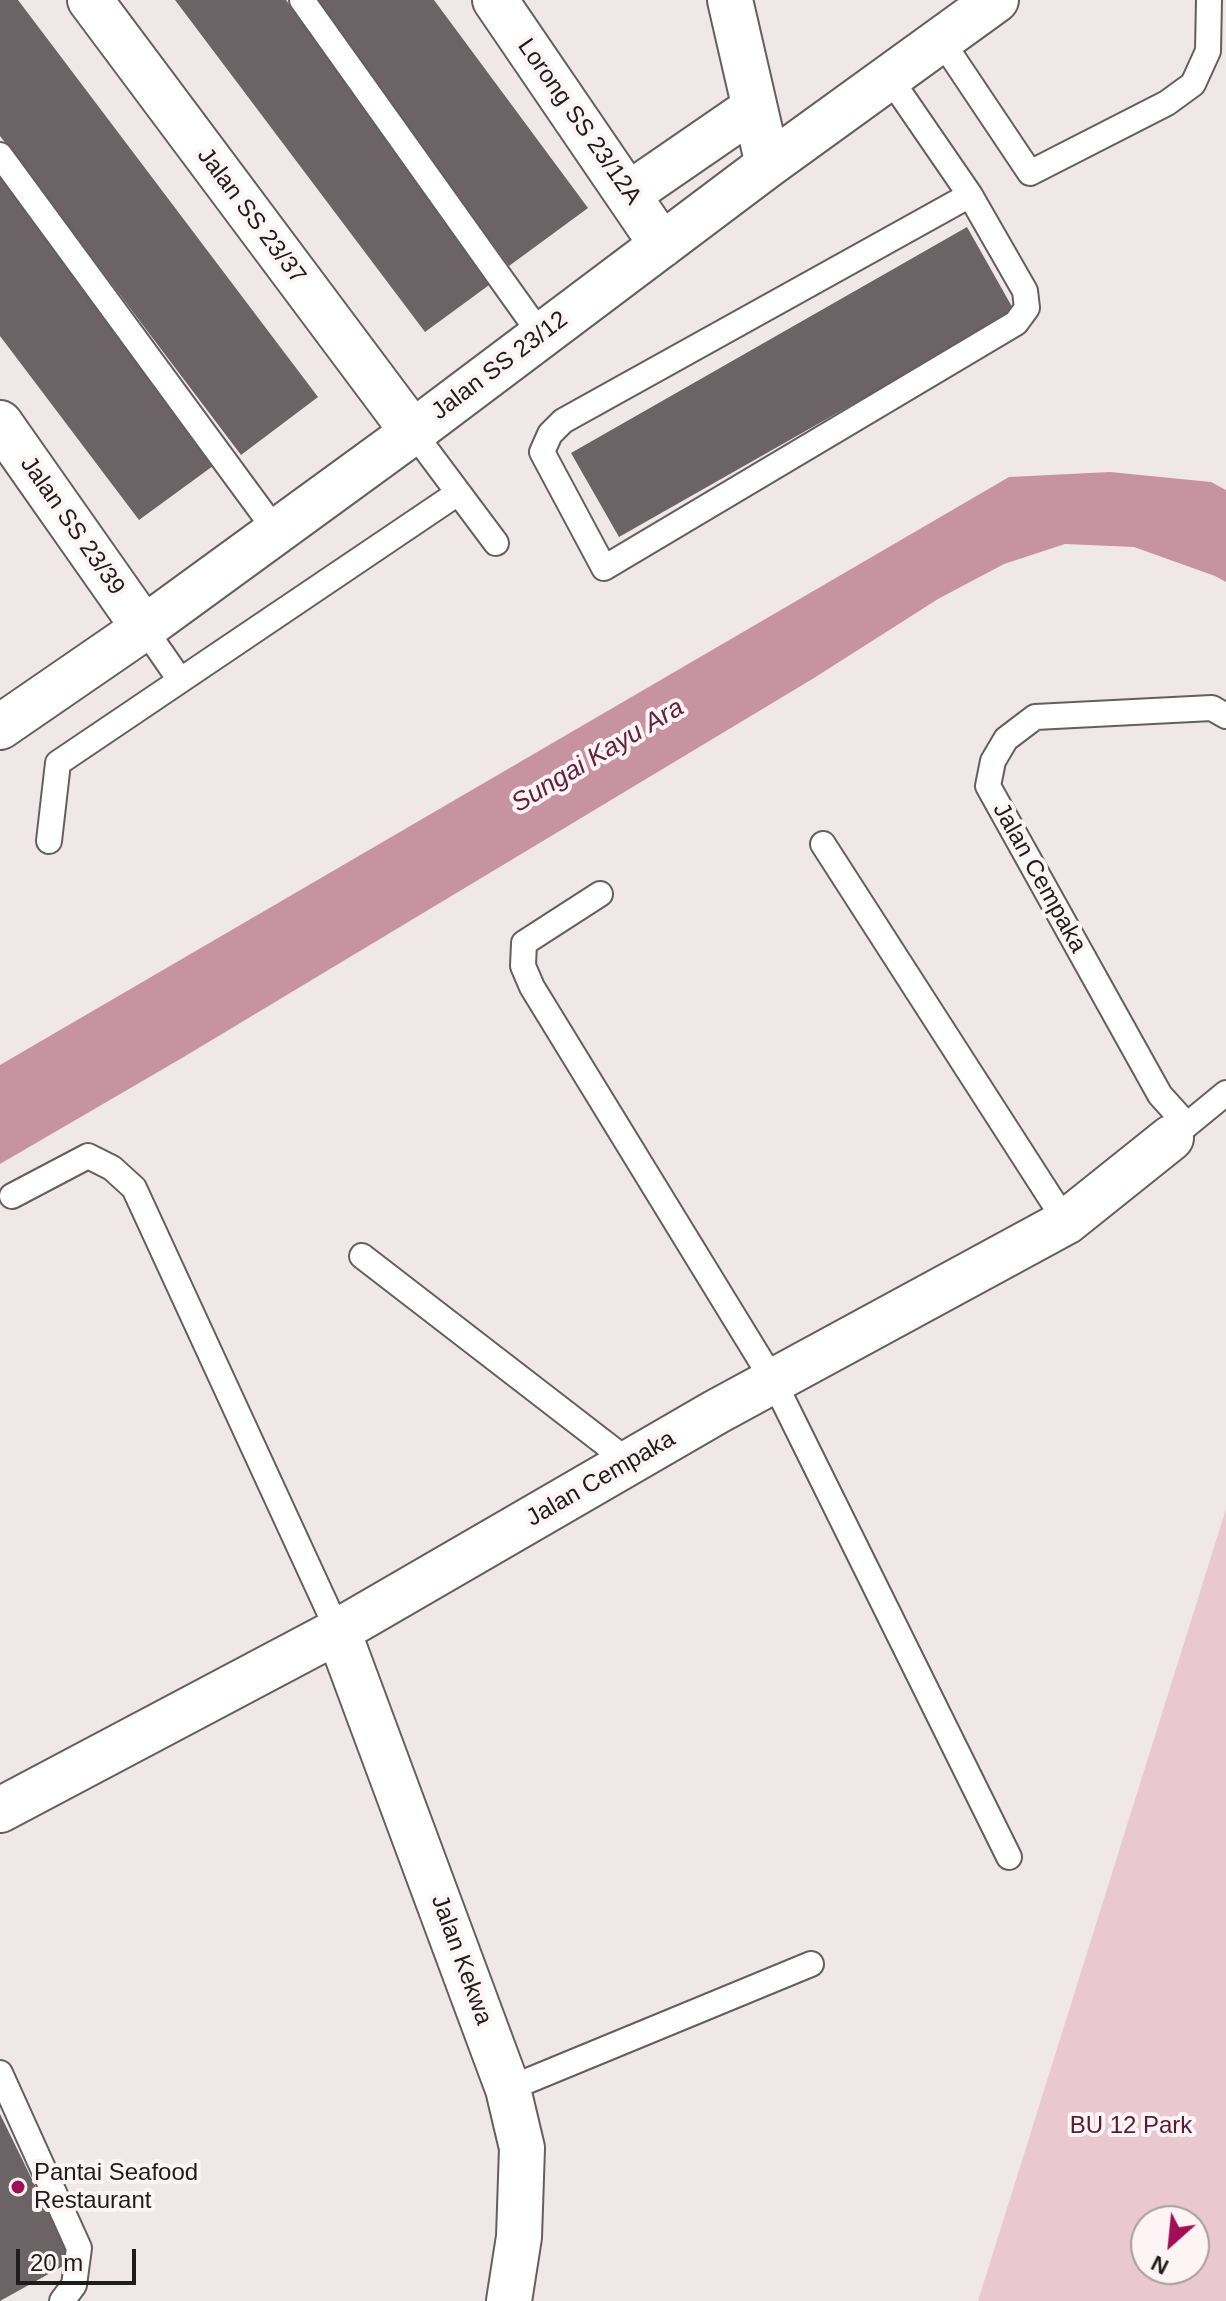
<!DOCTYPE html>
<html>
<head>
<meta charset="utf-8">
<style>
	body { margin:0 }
	#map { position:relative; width:1226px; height:2301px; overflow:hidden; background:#f0e7e9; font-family:Arial,sans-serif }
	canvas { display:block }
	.north { position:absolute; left:1130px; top:2205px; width:80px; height:80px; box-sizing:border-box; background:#fef4f6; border:2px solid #a59e9f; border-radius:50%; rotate:207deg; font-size:22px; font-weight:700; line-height:32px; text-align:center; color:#1f1c1d }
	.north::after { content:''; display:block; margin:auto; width:28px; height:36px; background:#a10e53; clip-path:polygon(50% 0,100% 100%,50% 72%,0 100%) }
	.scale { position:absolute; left:16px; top:2249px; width:120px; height:36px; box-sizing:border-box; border:4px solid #1f1c1d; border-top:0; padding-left:10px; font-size:24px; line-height:28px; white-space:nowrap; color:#1f1c1d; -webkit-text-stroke:6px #fef4f6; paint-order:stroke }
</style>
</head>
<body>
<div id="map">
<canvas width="1226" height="2301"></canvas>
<div class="north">N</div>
<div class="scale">20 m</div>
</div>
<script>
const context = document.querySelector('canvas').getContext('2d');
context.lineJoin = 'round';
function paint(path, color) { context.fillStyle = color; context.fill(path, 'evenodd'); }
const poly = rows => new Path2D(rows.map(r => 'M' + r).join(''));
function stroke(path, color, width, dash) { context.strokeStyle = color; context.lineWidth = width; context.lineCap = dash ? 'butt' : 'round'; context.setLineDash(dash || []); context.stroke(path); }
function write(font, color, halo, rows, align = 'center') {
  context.font = font + ' Arial,sans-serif'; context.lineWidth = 8; context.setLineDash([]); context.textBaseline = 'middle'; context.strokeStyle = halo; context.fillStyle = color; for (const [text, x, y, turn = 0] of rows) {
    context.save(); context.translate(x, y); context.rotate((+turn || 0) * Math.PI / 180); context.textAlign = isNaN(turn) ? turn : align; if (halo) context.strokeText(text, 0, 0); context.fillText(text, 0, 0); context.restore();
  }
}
const green = poly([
	[1226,1509,1226,2301,978,2301],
	[1146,2221,1194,2221,1194,2269,1146,2269]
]);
const water = poly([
	[1110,472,1211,482,1226,490,1226,582,1215,576,1134,547,1065,544,1004,564,938,599,814,678,182,1058,0,1164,0,1065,1009,477]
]);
const building = poly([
	[0,0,18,0,318,397,241,455,0,136],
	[175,0,286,0,496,280,425,332],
	[312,0,434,0,588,208,509,266],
	[0,175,217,463,139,520,0,336],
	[967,227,1015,312,619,537,571,453],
	[0,2114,72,2261,0,2301]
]);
const lane = poly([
	[302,0,541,335],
	[941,40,1030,173,1167,103,1193,84,1208,51,1209,0],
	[889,77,970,195,1025,291,1027,308,1016,323,604,568,542,452,550,434,563,421,970,195],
	[0,155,276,531],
	[413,432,496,543],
	[144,628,180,680],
	[49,841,58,763,458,493],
	[823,844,1066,1222],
	[600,894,524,943,523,966,532,987,774,1382,1009,1857],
	[1187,1125,1160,1095,988,786,993,761,1006,739,1035,717,1212,708,1226,716],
	[1176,1134,1226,1093],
	[12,1196,88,1156,112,1168,134,1188,338,1631],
	[362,1256,629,1462],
	[0,2073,79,2248,74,2285,62,2301],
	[508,2089,811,1964]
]);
const street = poly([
	[90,0,413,432],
	[495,0,662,245],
	[730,0,768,165],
	[629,194,754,108],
	[0,423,144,628],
	[0,727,144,628,413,432,768,165,996,0],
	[338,1631,508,2089,522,2148,519,2237,509,2301],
	[0,1810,338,1631,716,1412,1066,1222,1171,1138]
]);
const markers = [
	[18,2187,8,"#a10e53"]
];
const streetNames = [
	["Lorong SS 23/12A",579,122,55],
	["Jalan SS 23/37",251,216,53],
	["Jalan SS 23/12",500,366,-37],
	["Jalan SS 23/39",72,526,55],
	["Jalan Cempaka",1039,878,61],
	["Jalan Cempaka",601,1479,-30],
	["Jalan Kekwa",461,1960,70]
];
const parkNames = [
	["BU 12 Park",1131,2126]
];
const poiNames = [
	["Pantai Seafood",34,2173],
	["Restaurant",34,2201]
];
const waterNames = [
	["Sungai Kayu Ara",598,756,-31]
];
paint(green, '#eac8d0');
paint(water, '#c793a1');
paint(building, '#6b6365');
stroke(lane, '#655d5f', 28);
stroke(street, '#655d5f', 48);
stroke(lane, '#fff', 24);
stroke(street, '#fff', 44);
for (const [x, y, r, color] of markers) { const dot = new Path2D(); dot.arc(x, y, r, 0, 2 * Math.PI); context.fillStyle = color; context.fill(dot); stroke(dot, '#fef4f6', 3); }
write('24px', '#1f1c1d', '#fef4f6', streetNames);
write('24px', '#591a31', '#fef4f6', parkNames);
write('24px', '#1f1c1d', '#fef4f6', poiNames, 'left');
write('italic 26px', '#622239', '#fef4f6', waterNames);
</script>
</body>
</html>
